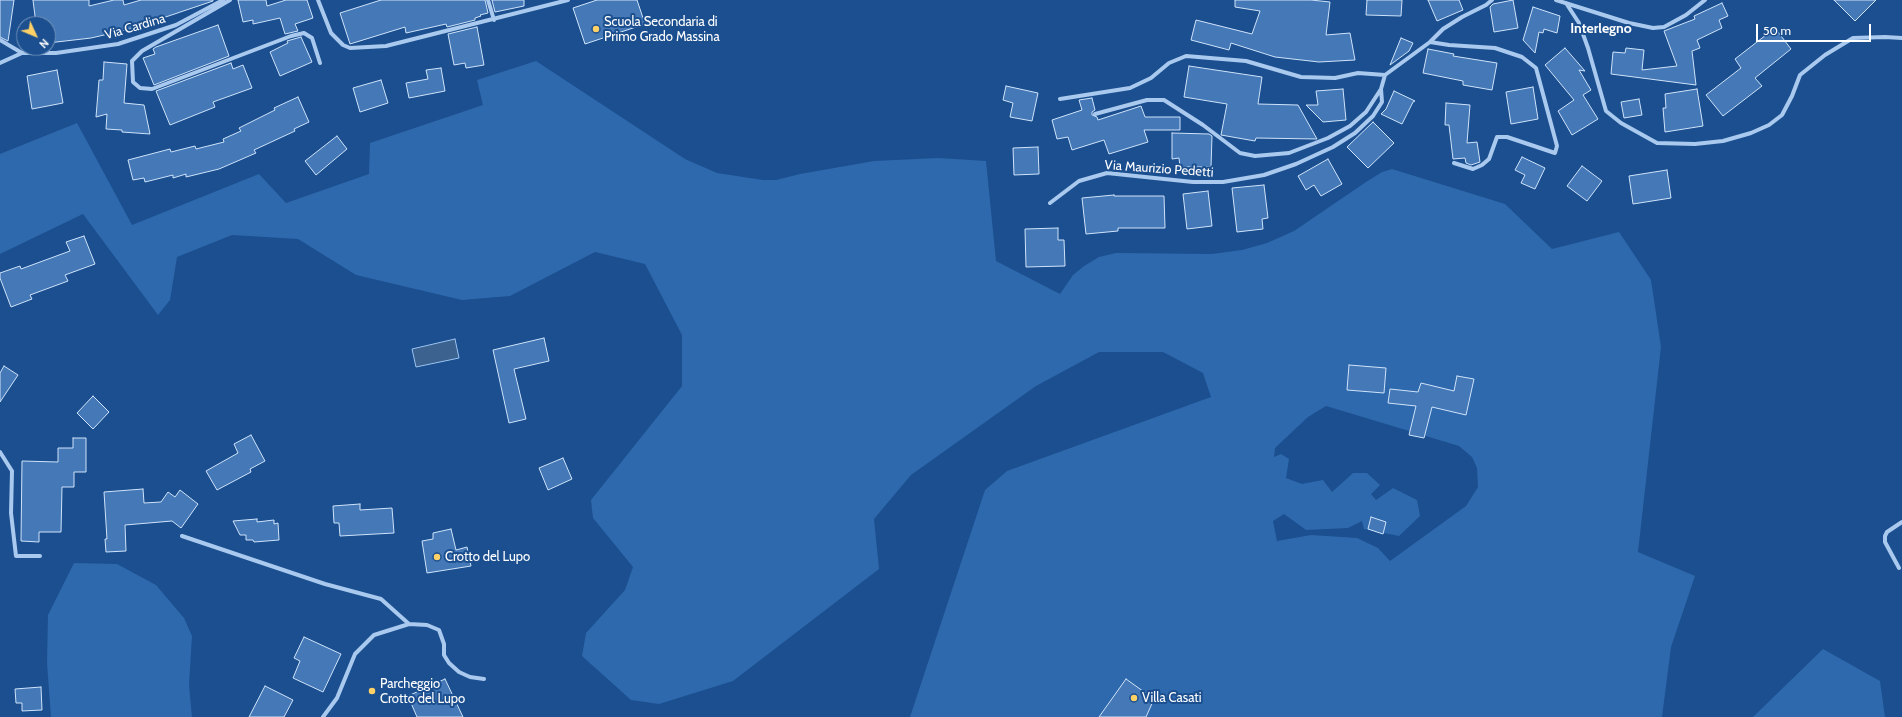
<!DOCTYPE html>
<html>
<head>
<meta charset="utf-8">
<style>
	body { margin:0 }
	#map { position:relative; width:1902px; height:717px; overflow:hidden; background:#1b4f8f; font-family:Cabin,sans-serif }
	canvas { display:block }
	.north { position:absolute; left:16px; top:16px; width:40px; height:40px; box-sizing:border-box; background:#1b4f8f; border:1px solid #7695bc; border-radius:50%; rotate:134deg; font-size:11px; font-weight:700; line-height:16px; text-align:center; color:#fff }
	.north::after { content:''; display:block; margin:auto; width:14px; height:18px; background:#ffd166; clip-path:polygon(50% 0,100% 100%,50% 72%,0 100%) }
	.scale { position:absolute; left:1756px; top:24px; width:115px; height:18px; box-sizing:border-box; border:2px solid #fff; border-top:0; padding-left:5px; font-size:12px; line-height:14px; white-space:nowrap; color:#fff; -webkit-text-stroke:3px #1b4f8f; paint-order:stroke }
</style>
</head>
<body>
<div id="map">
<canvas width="1902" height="717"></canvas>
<div class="north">N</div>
<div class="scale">50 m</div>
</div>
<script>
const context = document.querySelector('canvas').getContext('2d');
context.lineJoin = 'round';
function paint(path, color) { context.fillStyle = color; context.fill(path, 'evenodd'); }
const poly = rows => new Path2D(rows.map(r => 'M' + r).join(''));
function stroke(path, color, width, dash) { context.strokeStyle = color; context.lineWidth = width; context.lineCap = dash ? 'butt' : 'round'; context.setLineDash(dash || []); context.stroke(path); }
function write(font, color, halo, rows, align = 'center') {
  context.font = font + ' Cabin,sans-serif'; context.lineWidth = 4; context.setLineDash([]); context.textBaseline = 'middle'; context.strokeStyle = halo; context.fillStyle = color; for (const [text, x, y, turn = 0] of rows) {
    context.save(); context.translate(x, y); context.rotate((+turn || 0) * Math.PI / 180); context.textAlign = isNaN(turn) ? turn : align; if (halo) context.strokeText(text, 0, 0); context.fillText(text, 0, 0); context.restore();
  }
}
const green = poly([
	[536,61,685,159,717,173,763,180,776,180,800,174,874,161,938,158,986,161,996,261,1060,294,1073,275,1084,266,1099,257,1116,253,1212,254,1242,250,1267,243,1294,231,1366,182,1382,172,1392,169,1505,204,1552,249,1619,232,1651,280,1661,347,1638,552,1695,576,1671,647,1662,717,910,717,985,490,1007,471,1211,397,1203,373,1163,352,1099,352,1036,386,911,475,874,519,879,569,733,681,659,704,631,700,582,656,586,633,625,590,633,567,593,518,591,500,682,386,682,335,645,264,595,252,510,296,462,300,356,275,298,239,232,235,177,257,170,300,158,315,83,214,0,254,0,154,77,123,132,225,259,174,286,203,369,174,370,143,483,105,477,80],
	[1326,406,1459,446,1472,457,1477,468,1478,487,1466,506,1390,561,1378,548,1357,538,1311,535,1277,541,1273,521,1284,514,1306,530,1348,528,1362,521,1364,529,1399,536,1420,516,1417,500,1393,488,1376,500,1371,494,1380,485,1367,473,1353,473,1332,492,1323,480,1302,484,1286,478,1289,459,1281,454,1274,457,1275,448,1308,417],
	[74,563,117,564,156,585,184,618,192,636,189,685,192,717,51,717,47,663,48,615],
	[1823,649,1880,681,1885,717,1753,717]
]);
const water = poly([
	[455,339,459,358,416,367,412,349,455,339]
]);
const building = poly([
	[0,0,14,0,8,41,0,37,0,0],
	[33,0,89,0,89,6,114,0,123,0,124,5,141,0,213,0,213,1,130,29,91,38,48,43,48,24,36,24,33,0],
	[238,0,266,0,267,6,286,0,307,0,313,18,295,24,298,31,285,34,280,18,253,24,253,20,243,22,238,0],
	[381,0,485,0,488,13,480,15,481,16,475,18,475,20,447,27,446,24,406,33,405,27,350,44,340,13,381,0],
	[492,0,524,0,524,6,495,12,492,0],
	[597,0,637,0,645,24,585,44,573,8,597,0],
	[1235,0,1311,0,1330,2,1326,35,1350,33,1355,60,1319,62,1275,57,1231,43,1229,50,1191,40,1196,20,1252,34,1260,11,1235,7,1235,0],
	[1367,0,1402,0,1401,16,1366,15,1367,0],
	[1428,0,1459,0,1463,10,1437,21,1428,0],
	[1513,0,1518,28,1494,32,1490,7,1493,4,1513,0],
	[1834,0,1876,0,1855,21,1834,0],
	[1722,3,1728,16,1719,20,1722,28,1697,40,1700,48,1692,51,1696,85,1611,74,1613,52,1625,53,1626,48,1644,50,1642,70,1677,66,1664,31,1695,19,1694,16,1722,3],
	[1533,7,1560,16,1557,33,1544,29,1543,33,1539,32,1535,53,1523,40,1533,7],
	[218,25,229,56,154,85,143,58,155,54,153,49,156,47,218,25],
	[477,27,484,65,466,68,465,63,454,65,448,34,477,27],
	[1775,28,1791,49,1755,78,1762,86,1723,116,1706,95,1741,68,1735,59,1775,28],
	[301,37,312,62,280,76,270,52,288,43,287,41,301,37],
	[1401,38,1413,43,1409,51,1390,65,1401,38],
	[1565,48,1585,71,1579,70,1591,90,1583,95,1598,119,1572,135,1558,111,1574,100,1545,65,1565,48],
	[1428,49,1454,54,1453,56,1497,63,1492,90,1463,85,1463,81,1423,73,1428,49],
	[104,62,127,64,124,103,144,105,150,134,122,132,122,130,106,129,107,114,96,117,99,80,103,80,104,62],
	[231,63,233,69,243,65,252,88,213,102,215,107,170,125,156,91,231,63],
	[1189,66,1262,77,1258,104,1298,105,1317,139,1256,138,1255,141,1221,135,1227,104,1184,97,1189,66],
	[441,68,445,91,409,98,406,83,428,79,426,70,441,68],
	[57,70,63,103,32,109,27,76,57,70],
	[381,80,388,103,360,112,353,88,381,80],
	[1006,86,1038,93,1032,121,1010,117,1013,103,1003,100,1006,86],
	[1533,87,1538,119,1511,124,1506,92,1533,87],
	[1343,89,1346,120,1323,122,1306,105,1318,105,1316,91,1343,89],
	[1697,89,1703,126,1665,132,1663,108,1666,108,1665,94,1697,89],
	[1394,91,1415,101,1413,102,1402,124,1381,114,1386,109,1394,91],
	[298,97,309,122,294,129,295,131,254,150,256,153,219,169,186,177,186,174,173,178,173,175,145,182,144,178,133,180,128,160,170,149,171,152,195,146,196,149,224,142,223,139,241,131,239,128,275,110,274,108,298,97],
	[1092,98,1095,110,1092,112,1092,115,1097,117,1098,120,1141,106,1145,117,1180,117,1180,130,1144,130,1148,142,1109,154,1104,140,1072,150,1068,137,1057,139,1052,120,1082,110,1079,100,1092,98],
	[1639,99,1642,115,1624,118,1621,102,1639,99],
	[1446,103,1470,105,1467,143,1477,142,1480,162,1471,165,1466,163,1465,158,1453,159,1449,125,1445,125,1446,103],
	[1373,122,1394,143,1368,168,1347,147,1373,122],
	[1172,133,1209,134,1212,136,1211,167,1180,167,1179,158,1172,159,1172,133],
	[337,136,347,149,316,175,305,161,337,136],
	[1038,147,1039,174,1014,175,1013,148,1038,147],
	[1522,157,1545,168,1535,189,1521,183,1525,175,1515,170,1522,157],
	[1328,159,1342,184,1321,196,1314,185,1306,190,1298,176,1328,159],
	[1582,166,1602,181,1587,201,1567,186,1582,166],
	[1667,170,1671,198,1633,204,1629,176,1667,170],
	[1264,185,1268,218,1262,219,1263,229,1237,232,1232,188,1264,185],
	[1208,191,1212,226,1187,229,1183,194,1208,191],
	[1114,195,1114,196,1164,196,1165,228,1118,228,1118,231,1086,234,1082,198,1114,195],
	[1058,228,1058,240,1064,240,1065,266,1026,267,1025,229,1058,228],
	[84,236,95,264,65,275,68,281,30,295,32,299,11,307,0,278,0,273,20,266,21,269,70,251,66,242,84,236],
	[544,338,549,361,514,369,526,419,509,423,493,350,544,338],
	[1349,365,1386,368,1384,393,1347,390,1349,365],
	[4,366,18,375,0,402,0,373,4,366],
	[1457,376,1474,379,1466,415,1432,407,1424,438,1409,435,1416,406,1388,403,1390,389,1418,392,1421,383,1454,391,1457,376],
	[93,396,109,412,93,429,77,413,93,396],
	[251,435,265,461,250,469,251,472,217,490,206,471,238,453,234,444,251,435],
	[73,438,86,438,86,472,74,472,74,487,62,487,61,532,39,532,39,542,21,541,22,461,58,462,58,448,73,448,73,438],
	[563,458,572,479,548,490,539,468,563,458],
	[143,489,144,503,161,502,168,492,175,497,180,490,198,504,181,528,172,521,125,525,126,551,106,552,105,539,107,539,104,492,143,489],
	[360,504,360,510,392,508,394,533,340,536,339,523,334,523,333,506,360,504],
	[1371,517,1386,522,1383,534,1368,529,1371,517],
	[257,519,257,522,274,520,274,524,278,523,279,540,254,542,253,540,246,540,246,535,240,535,233,521,257,519],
	[451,529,456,550,467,547,471,566,427,573,422,541,433,539,433,533,451,529],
	[304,637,341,654,323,692,293,678,300,661,294,658,304,637],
	[445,679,463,717,417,717,408,696,445,679],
	[1126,679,1154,699,1146,717,1099,717,1126,679],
	[265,686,293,700,284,717,249,717,265,686],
	[41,687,42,710,22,711,22,703,16,703,15,689,41,687]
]);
const street = poly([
	[230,0,142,51,132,61,133,82,140,88,152,89,291,36,304,33,312,38,320,63],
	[318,0,331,33,343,45,350,48,386,46,568,0],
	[488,0,494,20],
	[1556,0,1629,23,1653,28,1664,27,1686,15,1705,0],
	[1566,3,1579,23,1588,48,1606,111,1621,123,1657,143,1695,144,1723,141,1751,133,1769,125,1782,115,1792,96,1800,75,1825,55,1853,38,1885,37,1902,38],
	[0,40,22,53],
	[1430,42,1449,45,1495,48,1522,57,1536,68,1557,146,1555,153,1507,137,1497,137,1489,159,1482,165,1473,169,1454,163],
	[0,63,22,53,56,53,118,44,176,25,223,0],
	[1060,99,1130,88,1151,78,1169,63,1186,56,1246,61,1301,77,1335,78,1358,73,1385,75,1430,42,1443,29,1462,17,1486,5,1492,0],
	[1095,114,1147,100,1164,100,1203,125,1240,153,1255,156,1289,153,1328,138,1350,126,1366,112,1381,89,1385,75],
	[1050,203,1079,181,1107,173,1193,182,1223,182,1264,175,1296,164,1333,147,1355,133,1373,116,1382,102,1381,89],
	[0,452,12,471,11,513,16,556,40,556],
	[182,536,325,584,381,599,409,624],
	[1899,568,1885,542,1885,536,1887,532,1902,522],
	[323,717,337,698,355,654,374,635,409,624,427,625,439,630,444,644,444,655,449,663,459,672,470,677,484,679]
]);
const markers = [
	[596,29,4,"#ffd166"],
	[437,557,4,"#ffd166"],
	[372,691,4,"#ffd166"],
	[1134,698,4,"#ffd166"]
];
const poiNames = [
	["Scuola Secondaria di",604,22],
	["Primo Grado Massina",604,37],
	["Crotto del Lupo",445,557],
	["Parcheggio",380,684],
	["Crotto del Lupo",380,699],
	["Villa Casati",1142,698]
];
const streetNames = [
	["Via Cardina",135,27,-16],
	["Via Maurizio Pedetti",1159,169,4]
];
const neighbourhoodNames = [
	["Interlegno",1601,29]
];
paint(green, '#2e69ad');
paint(water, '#3c6290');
stroke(water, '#9cc4f0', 1);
paint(building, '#4478b7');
stroke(building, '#cfe3fa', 1);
stroke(street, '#a9c9ee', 4);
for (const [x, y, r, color] of markers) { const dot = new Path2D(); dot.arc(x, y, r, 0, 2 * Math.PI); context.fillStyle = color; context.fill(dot); stroke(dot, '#1b4f8f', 1.5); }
write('13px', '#fff', '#1b4f8f', poiNames, 'left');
write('13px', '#fff', '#1b4f8f', streetNames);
write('bold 14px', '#fff', '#1b4f8f', neighbourhoodNames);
</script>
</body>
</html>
